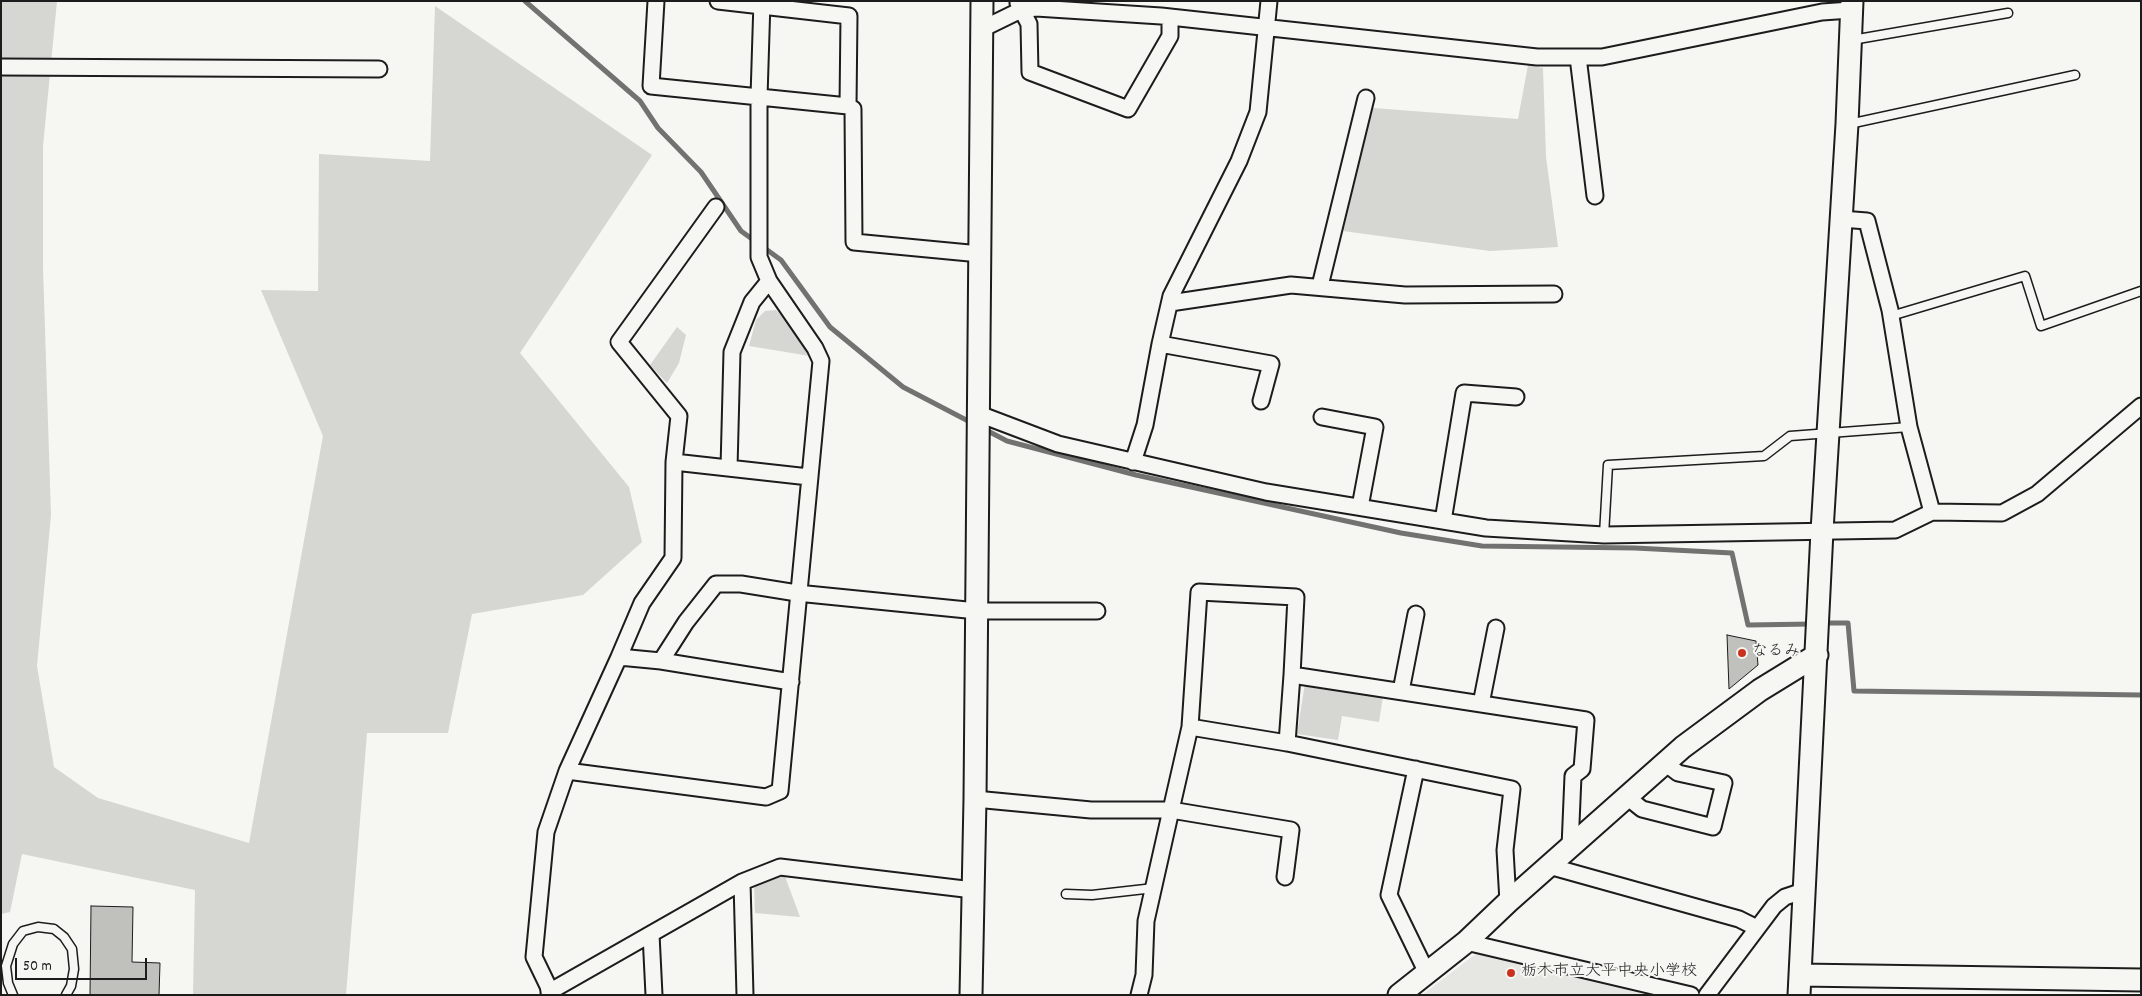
<!DOCTYPE html>
<html>
<head>
<meta charset="utf-8">
<style>
	body { margin:0 }
	#map { position:relative; width:2142px; height:996px; overflow:hidden; background:#f6f6f2; font-family:Dekko,sans-serif }
	canvas { display:block }
	.frame { position:absolute; inset:0; border:2px solid #1c1c1c; pointer-events:none }
	.scale { position:absolute; left:15px; top:958px; width:132px; height:22px; box-sizing:border-box; border:2px solid #1c1c1c; border-top:0; padding-left:6px; font-size:15px; line-height:18px; white-space:nowrap; color:#1c1c1c; -webkit-text-stroke:4px #f6f6f2; paint-order:stroke }
</style>
</head>
<body>
<div id="map">
<canvas width="2142" height="996"></canvas>
<div class="frame"></div>
<div class="scale">50 m</div>
</div>
<script>
const context = document.querySelector('canvas').getContext('2d');
context.lineJoin = 'round';
function paint(path, color) { context.fillStyle = color; context.fill(path, 'evenodd'); }
const poly = rows => new Path2D(rows.map(r => 'M' + r).join(''));
function stroke(path, color, width, dash) { context.strokeStyle = color; context.lineWidth = width; context.lineCap = dash ? 'butt' : 'round'; context.setLineDash(dash || []); context.stroke(path); }
function write(font, color, halo, rows, align = 'center') {
  context.font = font + ' Dekko,"Klee One",sans-serif'; context.lineWidth = 4; context.setLineDash([]); context.textBaseline = 'middle'; context.strokeStyle = halo; context.fillStyle = color; for (const [text, x, y, turn = 0] of rows) {
    context.save(); context.translate(x, y); context.rotate((+turn || 0) * Math.PI / 180); context.textAlign = isNaN(turn) ? turn : align; if (halo) context.strokeText(text, 0, 0); context.fillText(text, 0, 0); context.restore();
  }
}
const built = poly([
	[1481,950,1661,995,1422,995]
]);
const green = poly([
	[1,1,57,1,43,146,43,268,51,515,37,666,54,767,98,798,249,843,323,436,261,290,318,291,319,154,430,161,435,6,652,155,520,353,629,487,642,542,583,595,472,614,448,733,367,733,346,995,193,995,195,890,22,854,10,912,1,914],
	[1528,65,1543,68,1546,157,1558,247,1490,251,1343,231,1373,108,1518,119],
	[776,310,784,318,810,356,749,346,756,320,765,311],
	[677,327,686,335,679,363,667,383,650,365],
	[1305,683,1383,696,1379,722,1342,716,1338,740,1297,734],
	[783,871,800,917,755,913,754,883]
]);
const stream = poly([
	[525,1,640,101,658,128,701,172,741,231,781,260,830,327,903,387,972,423],
	[984,429,1007,441,1136,475,1401,533,1482,546,1635,548,1732,553,1748,625,1813,624],
	[1821,623,1848,623,1854,691,2141,695]
]);
const building = poly([
	[1727,635,1756,641,1758,665,1729,689,1727,635],
	[91,906,133,907,132,962,160,963,159,995,90,995,91,906]
]);
const lane = poly([
	[1852,40,2008,13],
	[1849,124,2075,75],
	[1891,316,2025,276,2041,326,2141,291],
	[1604,535,1608,465,1764,456,1790,436,1909,427],
	[1066,894,1092,895,1154,888],
	[13,995,8,983,6,966,13,944,23,931,38,927,54,929,64,937,72,949,74,969,71,986,66,995]
]);
const street = poly([
	[656,1,651,86,848,106,853,109,854,242,980,254],
	[718,1,849,16,848,106],
	[1018,3,1029,24,1030,72,1128,109,1170,36,1170,17],
	[982,29,1021,10,1036,8,1161,16,1537,57,1602,57,1822,12,1851,10],
	[1578,57,1595,196],
	[1,67,379,69],
	[716,207,619,342,679,416,674,462,809,477],
	[1841,219,1867,221,1890,310,1909,427,1932,512],
	[1320,286,1366,98],
	[1170,303,1291,285,1405,295,1554,294],
	[1160,344,1271,364,1261,401],
	[979,414,1058,444,1266,492,1486,528,1604,535,1895,530,1932,512,2002,513,2037,494,2141,406],
	[1322,417,1375,427,1360,507],
	[1133,462,1145,425,1160,344,1171,296,1239,161,1258,112,1269,1],
	[729,468,732,352,752,302,769,281],
	[1443,521,1464,393,1516,397],
	[619,657,642,603,673,558,674,462],
	[661,661,791,682],
	[1401,691,1416,614],
	[1481,704,1496,628],
	[1190,727,1199,592,1296,597,1292,675],
	[1287,743,1292,675,1586,720,1582,769,1573,776,1570,847],
	[1416,769,1389,895,1427,973],
	[567,771,766,797,780,791,821,361,815,348,769,281,759,257,759,97,762,1],
	[1627,797,1642,809,1713,827,1724,783,1678,773,1665,763],
	[975,799,1091,810,1171,810,1190,727,1287,743,1512,789,1505,850,1508,902],
	[1549,866,1739,919,1757,928],
	[742,882,745,995],
	[651,934,654,995],
	[1466,942,1691,995],
	[549,992,742,882,780,867,973,890],
	[550,995,548,986,534,957,546,832,567,771,619,657,661,661,686,622,716,584,741,584,797,593,977,611,1097,611],
	[1139,995,1144,975,1146,921,1171,810,1291,830,1285,877],
	[1707,995,1774,906,1785,897,1803,891]
]);
const secondary = poly([
	[1800,975,2141,980],
	[971,995,975,799,982,1],
	[1399,995,1466,942,1508,902,1683,747,1760,690,1817,655],
	[1799,995,1822,531,1847,124,1852,1]
]);
const markers = [
	[1742,653,5,"#c8321e"],
	[1511,973,5,"#c8321e"]
];
const poiNames = [
	["なるみ",1752,653],
	["栃木市立大平中央小学校",1521,973]
];
paint(built, '#e6e6e2');
paint(green, '#d6d6d2');
stroke(stream, '#727271', 5);
paint(building, '#c0c0bd');
stroke(building, '#1c1c1c', 1);
stroke(lane, '#1c1c1c', 11);
stroke(street, '#1c1c1c', 19);
stroke(secondary, '#1c1c1c', 25);
stroke(lane, '#f6f6f2', 8);
stroke(street, '#f6f6f2', 15);
stroke(secondary, '#f6f6f2', 21);
for (const [x, y, r, color] of markers) { const dot = new Path2D(); dot.arc(x, y, r, 0, 2 * Math.PI); context.fillStyle = color; context.fill(dot); stroke(dot, '#f6f6f2', 2); }
write('16px', '#1c1c1c', '#f6f6f2', poiNames, 'left');
</script>
</body>
</html>
